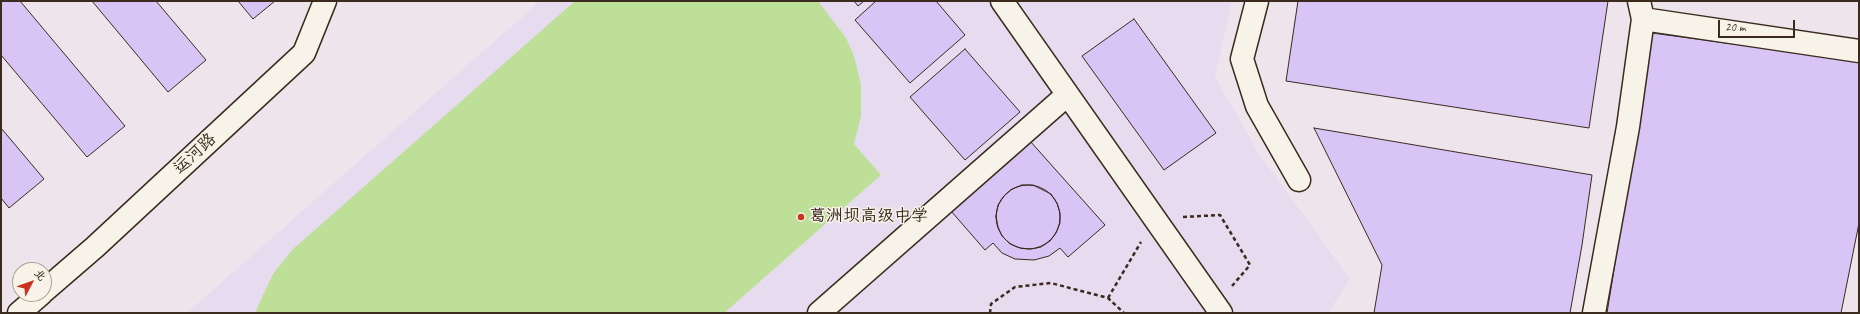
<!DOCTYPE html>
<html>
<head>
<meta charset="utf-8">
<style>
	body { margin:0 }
	#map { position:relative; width:1860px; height:314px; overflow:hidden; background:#eee5ec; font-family:Caveat,"LXGW WenKai TC",sans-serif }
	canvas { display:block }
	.frame { position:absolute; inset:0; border:2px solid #3b2a1e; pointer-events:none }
	.north { position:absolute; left:12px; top:262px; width:40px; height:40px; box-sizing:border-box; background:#f7f3e8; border:1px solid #aca397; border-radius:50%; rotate:49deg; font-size:11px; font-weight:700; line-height:16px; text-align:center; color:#3b2a1e }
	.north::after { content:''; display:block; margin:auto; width:14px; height:18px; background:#c8321e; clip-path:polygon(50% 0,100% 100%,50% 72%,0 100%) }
	.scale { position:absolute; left:1718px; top:20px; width:77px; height:18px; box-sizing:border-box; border:2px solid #3b2a1e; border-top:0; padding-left:5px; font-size:12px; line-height:14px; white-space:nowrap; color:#3b2a1e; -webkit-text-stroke:3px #f7f3e8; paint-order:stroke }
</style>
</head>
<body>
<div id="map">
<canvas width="1860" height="314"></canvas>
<div class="frame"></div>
<div class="north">北</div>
<div class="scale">20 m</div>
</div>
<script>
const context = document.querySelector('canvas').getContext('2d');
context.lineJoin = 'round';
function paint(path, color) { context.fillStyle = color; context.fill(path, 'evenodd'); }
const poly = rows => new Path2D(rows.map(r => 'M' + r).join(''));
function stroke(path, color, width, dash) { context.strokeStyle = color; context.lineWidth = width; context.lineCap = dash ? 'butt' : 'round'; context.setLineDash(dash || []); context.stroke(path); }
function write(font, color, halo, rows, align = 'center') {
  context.font = font + ' Caveat,"LXGW WenKai TC",sans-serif'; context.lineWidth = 3; context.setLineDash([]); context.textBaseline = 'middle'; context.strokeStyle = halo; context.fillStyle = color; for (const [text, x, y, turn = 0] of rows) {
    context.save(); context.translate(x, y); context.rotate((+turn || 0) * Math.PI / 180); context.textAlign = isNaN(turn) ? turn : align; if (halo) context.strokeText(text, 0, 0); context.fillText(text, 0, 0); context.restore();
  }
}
const built = poly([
	[540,1,1232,1,1215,77,1259,154,1350,279,1328,313,187,313]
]);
const green = poly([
	[575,1,818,1,846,38,854,56,861,85,861,116,854,144,881,175,724,313,256,313,257,308,273,274,292,250]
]);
const building = poly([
	[1,1,20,1,125,126,87,157,1,55,1,1],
	[92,1,156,1,206,60,168,92,92,1],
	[238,1,275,1,253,19,238,1],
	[854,1,864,1,858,6,854,1],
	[876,1,936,1,965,35,910,83,855,20,876,1],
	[1298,1,1608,1,1589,128,1286,81,1298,1],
	[1134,19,1216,133,1164,170,1082,56,1134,19],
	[1652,33,1859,61,1859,223,1841,313,1607,313,1652,33],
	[965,49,1020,112,965,160,910,97,965,49],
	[1,128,44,179,9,208,1,198,1,128],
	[1314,128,1592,175,1582,245,1570,313,1374,313,1382,265,1314,128],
	[1030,141,1105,225,1068,257,1060,248,1049,256,1034,260,1015,259,1002,253,993,243,985,250,951,211,1030,141],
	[1022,185,1033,185,1051,194,1057,203,1060,213,1060,223,1056,233,1050,241,1041,247,1031,249,1020,248,1010,244,1002,236,998,227,996,216,998,205,1004,196,1012,189,1022,185],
	'996 217a32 32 0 1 1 64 0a32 32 0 1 1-64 0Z'
]);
const path = poly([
	[1183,217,1220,215,1250,265,1232,286],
	[1108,298,1141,242],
	[990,313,991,304,1015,287,1051,283,1108,298,1124,313]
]);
const minor = poly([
	[1002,1,1221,313],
	[1257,1,1242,59,1257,106,1299,180],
	[1643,19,1859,51],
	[44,291,95,247,304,53,325,1],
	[19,313,41,294],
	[819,313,1067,95],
	[1594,313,1628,127,1643,19,1639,1]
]);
const markers = [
	[801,217,4,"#c8321e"]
];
const streetNames = [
	["运河路",195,154,-43]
];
const poiNames = [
	["葛洲坝高级中学",809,217]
];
paint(built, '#e7dbef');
paint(green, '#bedf98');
paint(building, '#d8c4f5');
stroke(building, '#3b2a1e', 1);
stroke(minor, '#3b2a1e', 25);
stroke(path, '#3b2a1e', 2.5, [4, 3]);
stroke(minor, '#f7f3e8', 22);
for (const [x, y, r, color] of markers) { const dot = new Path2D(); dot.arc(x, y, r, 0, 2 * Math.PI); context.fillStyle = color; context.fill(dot); stroke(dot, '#f7f3e8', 1.5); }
write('17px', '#3b2a1e', '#f7f3e8', streetNames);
write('17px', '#3b2a1e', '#f7f3e8', poiNames, 'left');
</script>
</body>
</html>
